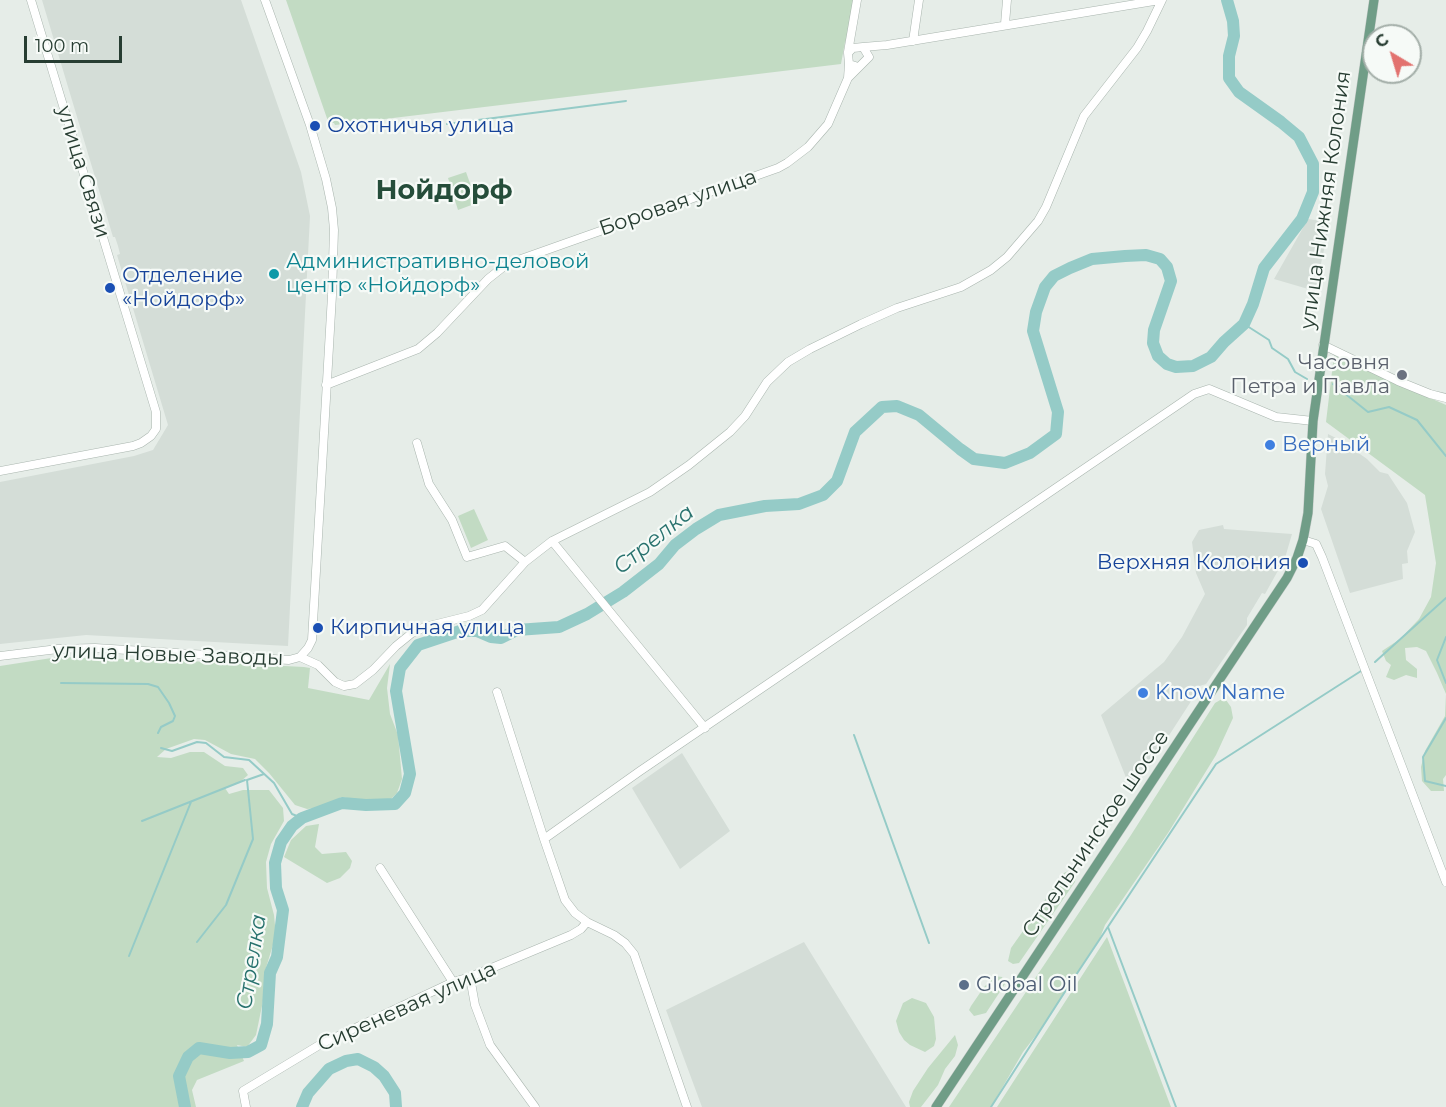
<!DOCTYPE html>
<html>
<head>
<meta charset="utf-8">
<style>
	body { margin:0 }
	#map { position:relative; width:1446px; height:1107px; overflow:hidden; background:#e6ede8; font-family:Montserrat,sans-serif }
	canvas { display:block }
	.north { position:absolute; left:1362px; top:24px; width:60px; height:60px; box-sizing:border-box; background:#f6faf7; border:2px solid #a3aea8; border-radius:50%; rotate:322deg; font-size:16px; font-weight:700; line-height:24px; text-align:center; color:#273d32 }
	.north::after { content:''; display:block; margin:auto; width:21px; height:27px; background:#e2726f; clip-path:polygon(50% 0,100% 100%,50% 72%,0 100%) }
	.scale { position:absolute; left:24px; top:36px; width:98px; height:27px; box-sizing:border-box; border:3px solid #273d32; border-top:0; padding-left:8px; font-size:18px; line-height:21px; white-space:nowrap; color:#273d32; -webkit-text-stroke:4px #f6faf7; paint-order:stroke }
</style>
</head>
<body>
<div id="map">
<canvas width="1446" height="1107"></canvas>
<div class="north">С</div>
<div class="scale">100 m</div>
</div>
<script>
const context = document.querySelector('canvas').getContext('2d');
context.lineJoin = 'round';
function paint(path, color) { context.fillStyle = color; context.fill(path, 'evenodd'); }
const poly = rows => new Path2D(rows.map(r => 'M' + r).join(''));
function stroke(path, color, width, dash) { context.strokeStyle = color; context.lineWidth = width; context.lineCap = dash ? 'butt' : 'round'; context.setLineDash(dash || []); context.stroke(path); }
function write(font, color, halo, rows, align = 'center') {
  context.font = font + ' Montserrat,sans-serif'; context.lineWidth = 4.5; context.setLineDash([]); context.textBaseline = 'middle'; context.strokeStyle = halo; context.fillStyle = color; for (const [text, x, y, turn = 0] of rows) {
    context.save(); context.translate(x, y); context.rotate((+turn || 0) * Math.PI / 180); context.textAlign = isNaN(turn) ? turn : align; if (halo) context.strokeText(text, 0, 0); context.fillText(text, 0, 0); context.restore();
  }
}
const built = poly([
	[42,0,241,0,301,172,310,216,288,646,86,635,0,644,0,482,134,456,153,450,168,425,117,255,120,254,118,246,115,237,113,237],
	[1308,219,1330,222,1315,291,1274,279],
	[1328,434,1340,440,1367,459,1380,472,1388,474,1407,503,1415,532,1407,551,1408,563,1402,564,1403,579,1350,593,1321,509,1328,486,1325,474],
	[1223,525,1224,529,1292,534,1285,558,1265,594,1262,593,1247,618,1247,625,1206,684,1193,688,1197,692,1157,754,1131,790,1101,715,1164,662,1182,637,1205,594,1196,573,1192,542,1199,530],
	[682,753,730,831,680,869,632,788],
	[804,942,906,1107,702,1107,666,1010]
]);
const green = poly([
	[286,0,854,0,849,36,845,42,841,64,335,125,334,123,330,123,330,127],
	[466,172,477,203,458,210,448,178],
	[1334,355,1446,405,1446,775,1443,779,1444,791,1431,791,1422,781,1421,767,1425,751,1445,716,1446,694,1437,673,1426,651,1417,647,1405,648,1406,660,1417,669,1417,678,1406,675,1394,680,1386,677,1391,665,1386,661,1382,651,1400,639,1419,619,1431,597,1436,563,1425,495,1326,422],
	[474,509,488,540,471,548,458,516],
	[58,657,188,661,304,667,310,668,308,688,369,700,390,664,387,688,390,714,398,735,402,779,397,793,391,799,354,799,341,797,325,807,307,809,295,805,269,773,255,759,231,754,205,740,194,739,166,749,157,757,171,758,190,752,204,752,225,766,243,768,248,775,240,782,225,788,229,794,243,790,269,790,283,808,284,821,271,844,266,862,267,888,274,915,276,935,265,971,263,1001,256,1035,247,1047,237,1045,244,1061,197,1080,192,1090,196,1107,0,1107,0,666],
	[1222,699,1226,700,1231,707,1233,718,1216,755,1168,833,1105,925,1100,938,1040,1030,1023,1052,991,1107,949,1107,1131,835,1215,703],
	[319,824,315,847,322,854,346,852,352,861,350,868,340,878,327,883,284,857,291,840,306,826],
	[1070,870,1073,870,1076,874,1075,882,1019,963,1013,964,1008,961,1011,948,1064,873],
	[1107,937,1171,1107,997,1107],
	[995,976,1002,977,1005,984,986,1013,974,1016,969,1010,971,1006,984,987],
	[912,998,926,1003,934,1017,936,1039,934,1046,925,1052,910,1045,904,1040,899,1032,896,1021,903,1003],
	[955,1035,958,1045,955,1056,945,1069,938,1085,921,1107,910,1107,909,1102,913,1091,928,1068]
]);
const stream = poly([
	[447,124,626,101],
	[1244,324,1269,340,1272,348,1288,359,1295,372,1307,379],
	[1333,384,1368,412,1389,407,1417,420,1446,456],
	[1446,637,1437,660,1446,683],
	[1375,662,1446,598],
	[61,683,148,684,158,687,169,703,175,716,173,721,161,727,158,733],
	[1446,718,1423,757,1425,781,1446,786],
	[854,735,929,943],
	[161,748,172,751,197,742,206,743,224,757,249,760,274,783,292,814,302,818],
	[142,821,245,780],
	[1108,927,1176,1107],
	[197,942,226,905,253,839,247,780,264,774],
	[129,956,191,802],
	[991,1107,1068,987,1216,764,1361,671]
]);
const river = poly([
	[185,1107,179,1076,188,1057,199,1048,230,1053,248,1052,261,1045,267,1024,270,973,277,957,283,910,276,888,275,863,281,842,292,826,302,818,342,803,366,805,395,804,405,793,410,774,396,691,400,668,418,645,460,631,477,631,491,637,501,638,517,630,559,627,587,614,623,592,659,564,675,545,696,529,719,515,765,506,799,504,823,495,837,481,855,432,882,407,897,406,919,415,960,449,974,459,1005,463,1030,453,1056,434,1058,412,1033,331,1036,312,1045,287,1054,276,1070,268,1092,259,1125,256,1146,255,1160,259,1167,267,1171,281,1154,330,1153,343,1158,356,1167,364,1176,367,1193,366,1211,357,1224,342,1244,324,1253,304,1264,268,1302,219,1313,192,1313,164,1299,137,1281,122,1239,92,1229,78,1229,56,1234,36,1233,21,1227,0],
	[302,1107,308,1093,329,1069,346,1061,358,1059,374,1067,384,1076,395,1093,396,1107]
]);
const minor = poly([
	[1005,24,1007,0],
	[913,41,919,0],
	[863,47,887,45,1160,0],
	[848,52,857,0],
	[848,78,869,57,863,47,853,48,848,53,849,64,858,67],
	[1323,345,1398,381,1430,394,1446,398],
	[326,385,418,349,437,333,488,279,507,264,778,168,787,163,808,147,828,124,848,78,849,64],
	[417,443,429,484,452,520,467,557,505,546,525,562],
	[0,471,133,446,141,443,151,436,156,429,156,412,31,0],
	[1303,540,1316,544,1322,557,1446,882],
	[552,541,705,728],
	[0,656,58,649,95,648,289,660,300,657,308,648,312,640,332,295,334,230,332,208,326,179,310,125,265,0],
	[300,657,318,665,335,682,344,686,355,684,373,670,396,646,412,633,425,627,469,616,482,610,525,562,552,541,650,492,689,465,730,432,745,416,767,382,788,362,810,349,861,324,897,308,961,287,991,270,1007,257,1038,221,1046,207,1084,116,1137,48,1147,31,1162,0],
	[497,692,544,839,565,900,575,913,587,922,614,935,625,943,634,954,687,1107],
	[544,839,640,771,1194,394,1209,389,1276,417,1313,421],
	[380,868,453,982],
	[470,977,475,1005,490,1045,535,1107],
	[246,1107,243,1091,321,1044,453,982,470,977,571,935,581,929,587,922]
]);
const major = poly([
	[936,1107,1259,620,1287,578,1297,558,1303,540,1308,513,1313,421,1374,0]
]);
const markers = [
	[315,126,6,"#1a4fb4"],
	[274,274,6,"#0f9aa8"],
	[110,288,6,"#1a4fb4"],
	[1402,375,6,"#6b7280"],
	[1270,445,6,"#3f7fe0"],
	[1303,563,6,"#1a4fb4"],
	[318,628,6,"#1a4fb4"],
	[1143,693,6,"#3f7fe0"],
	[964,985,6,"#5c6f8a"]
];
const transitNames = [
	["Охотничья улица",327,126],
	["Отделение",122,276],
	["«Нойдорф»",122,300],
	["Верхняя Колония",1291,563,"right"],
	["Кирпичная улица",330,628]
];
const streetNames = [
	["улица Связи",83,172,73],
	["улица Нижняя Колония",1326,200,-82],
	["Боровая улица",678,203,-19],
	["улица Новые Заводы",168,655,2],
	["Стрельнинское шоссе",1096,834,-56],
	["Сиреневая улица",407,1007,-24]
];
const cultureNames = [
	["Административно-деловой",286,262],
	["центр «Нойдорф»",286,286]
];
const worshipNames = [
	["Часовня",1390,363],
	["Петра и Павла",1390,387]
];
const shopNames = [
	["Верный",1282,445],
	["Know Name",1155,693]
];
const serviceNames = [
	["Global Oil",976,985]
];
const waterNames = [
	["Стрелка",654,540,-39],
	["Стрелка",252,962,-81]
];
const districtNames = [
	["Нойдорф",444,191]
];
paint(built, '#d4ddd7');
paint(green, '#c2dbc3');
stroke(stream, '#95cbc7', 2);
stroke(river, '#95cbc7', 12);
stroke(minor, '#a9b5ae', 9);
stroke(major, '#c3c9c6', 10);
stroke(minor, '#fff', 8);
stroke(major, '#709d87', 9);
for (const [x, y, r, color] of markers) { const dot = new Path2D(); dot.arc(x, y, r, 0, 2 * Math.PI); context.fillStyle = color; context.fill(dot); stroke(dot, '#f6faf7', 2); }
write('21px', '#164399', '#f6faf7', transitNames, 'left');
write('21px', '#273d32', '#f6faf7', streetNames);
write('21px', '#0d838f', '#f6faf7', cultureNames, 'left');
write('21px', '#5b616d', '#f6faf7', worshipNames, 'right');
write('21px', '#366cbe', '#f6faf7', shopNames, 'left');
write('21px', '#4e5e75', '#f6faf7', serviceNames, 'left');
write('italic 22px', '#28726e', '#f6faf7', waterNames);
write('bold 27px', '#254d3a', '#f6faf7', districtNames);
</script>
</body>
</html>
